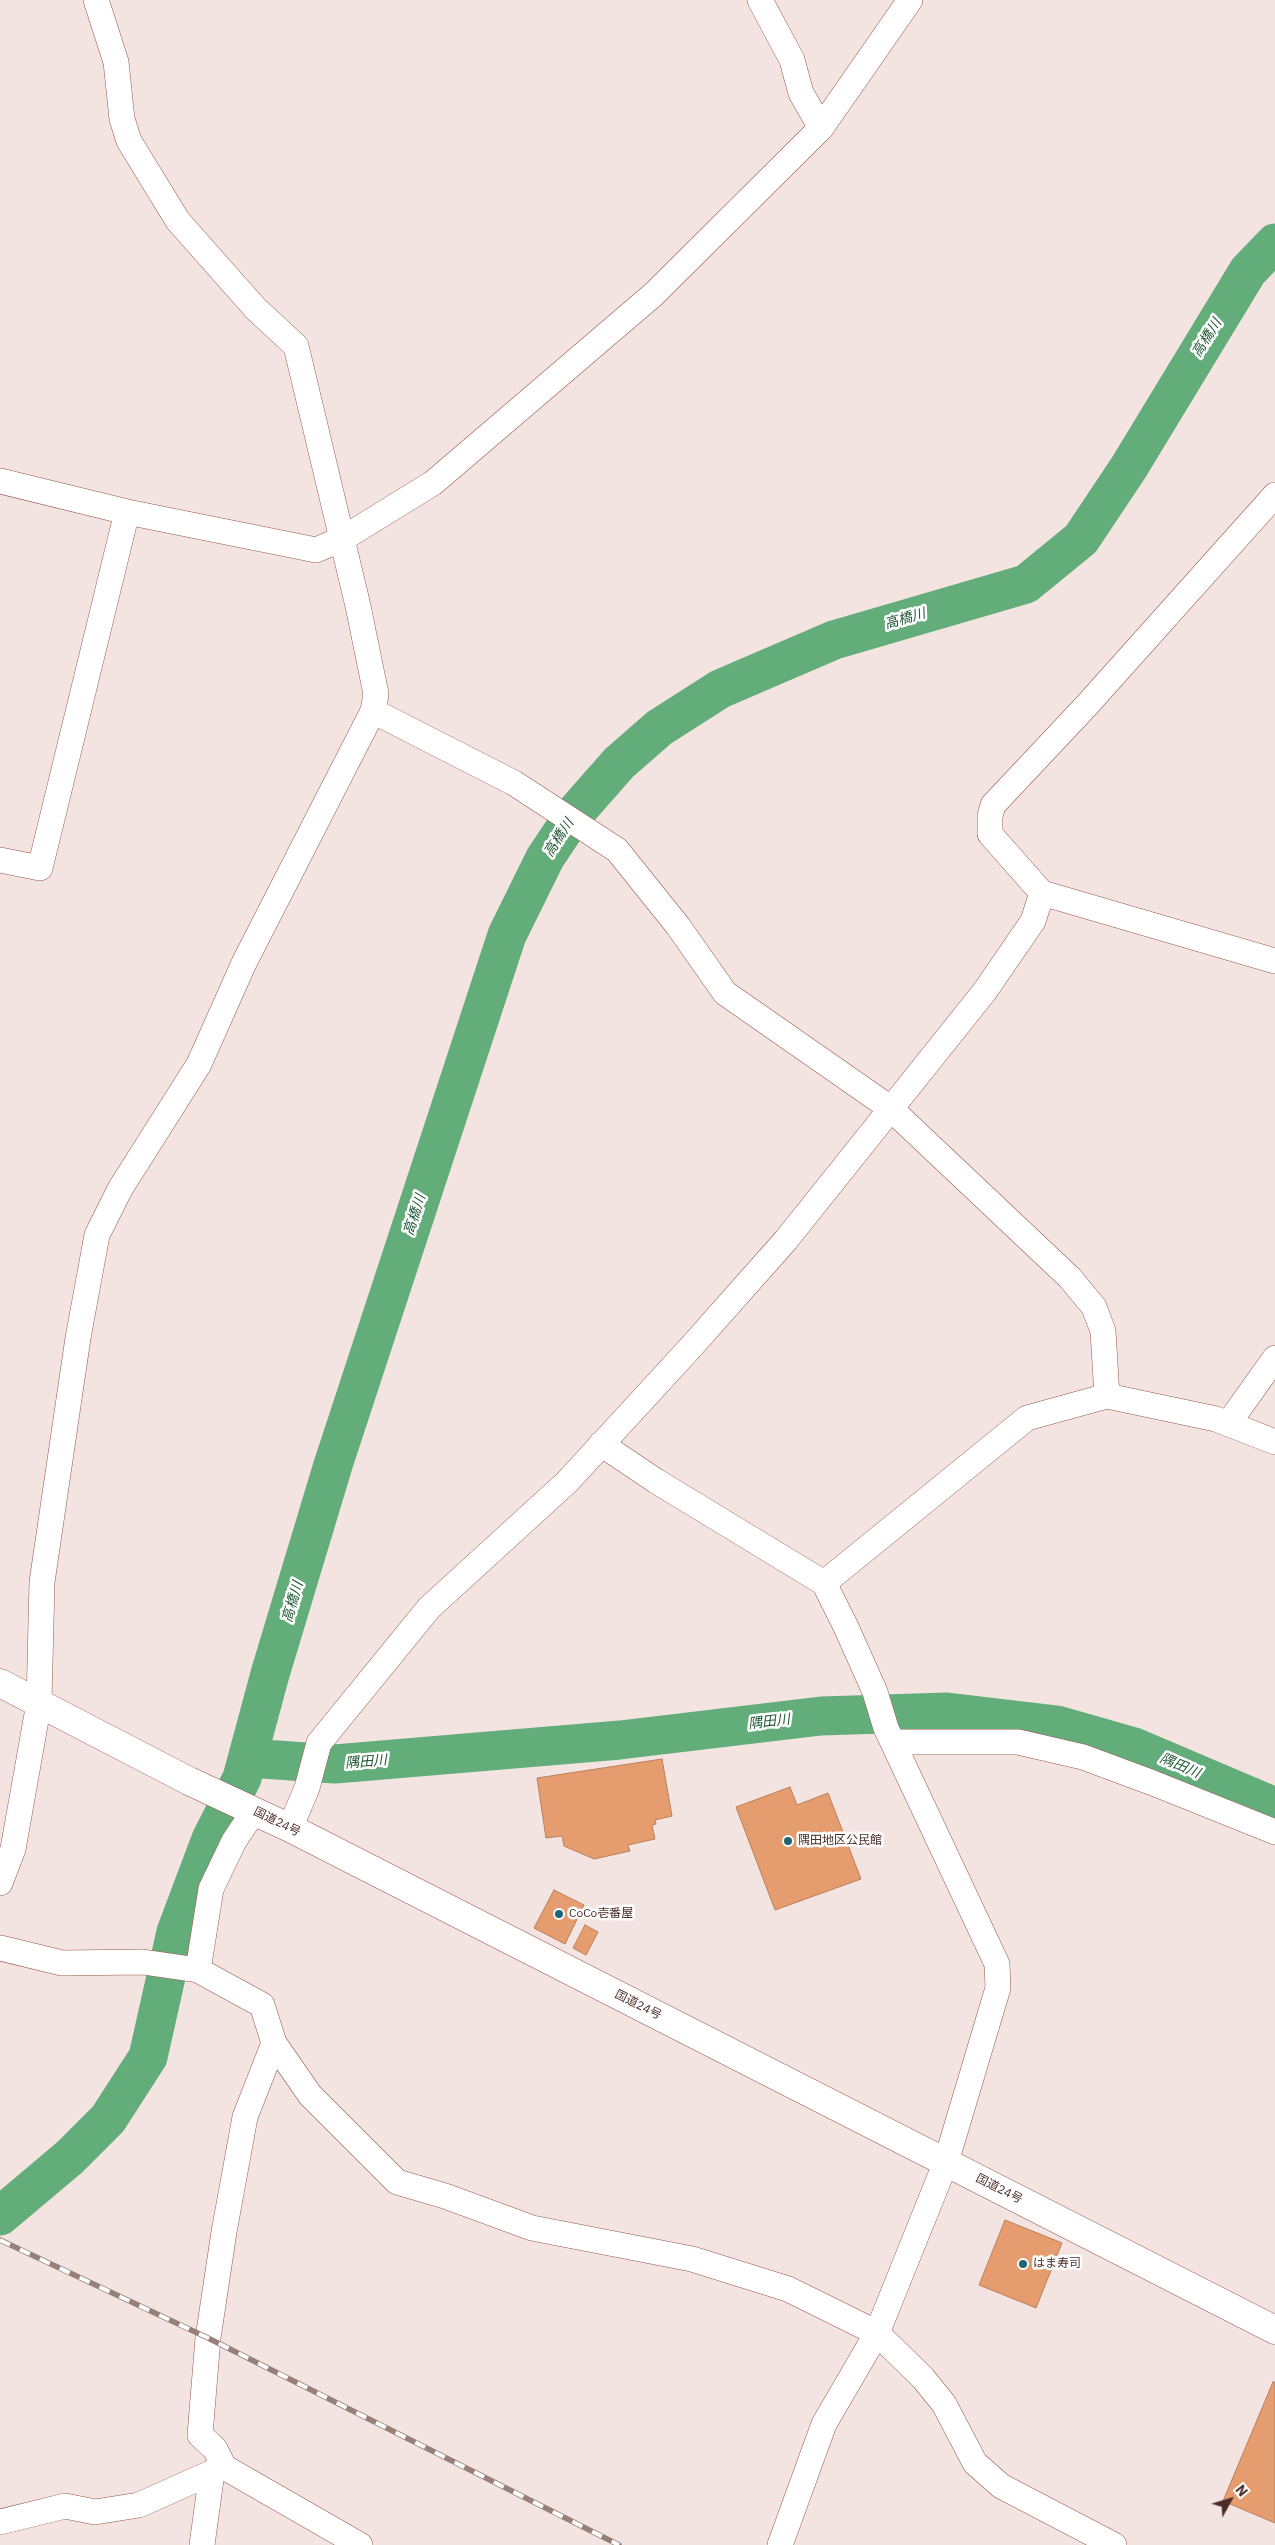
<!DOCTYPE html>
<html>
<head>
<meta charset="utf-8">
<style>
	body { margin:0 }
	#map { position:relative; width:1275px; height:2545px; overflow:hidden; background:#f4e4e1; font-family:"IBM Plex Sans",sans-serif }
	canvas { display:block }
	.north { position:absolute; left:1205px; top:2475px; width:50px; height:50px; -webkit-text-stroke:4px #fff; paint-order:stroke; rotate:51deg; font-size:14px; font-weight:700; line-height:20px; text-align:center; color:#4c2e28 }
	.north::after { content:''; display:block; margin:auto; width:18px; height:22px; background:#4c2e28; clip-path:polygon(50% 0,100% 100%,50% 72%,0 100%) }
</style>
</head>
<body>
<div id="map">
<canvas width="1275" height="2545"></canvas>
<div class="north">N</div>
</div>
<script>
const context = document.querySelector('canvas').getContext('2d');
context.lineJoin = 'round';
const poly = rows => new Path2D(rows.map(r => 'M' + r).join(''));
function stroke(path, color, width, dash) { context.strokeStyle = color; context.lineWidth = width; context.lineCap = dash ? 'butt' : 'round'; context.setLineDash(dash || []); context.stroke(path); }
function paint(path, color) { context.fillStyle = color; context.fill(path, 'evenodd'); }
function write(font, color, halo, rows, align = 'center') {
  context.font = font + ' "IBM Plex Sans","Noto Sans JP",sans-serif'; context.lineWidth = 5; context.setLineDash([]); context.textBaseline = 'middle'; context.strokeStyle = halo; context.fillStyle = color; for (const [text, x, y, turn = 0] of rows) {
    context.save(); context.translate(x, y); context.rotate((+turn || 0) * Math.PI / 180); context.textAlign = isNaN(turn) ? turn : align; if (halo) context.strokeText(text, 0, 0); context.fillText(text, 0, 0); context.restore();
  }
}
const river = poly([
	[248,1758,335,1764,620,1740,821,1716,947,1712,1057,1725,1134,1747,1275,1807],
	[0,2216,70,2157,108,2119,148,2057,176,1932,211,1839,242,1778,270,1674,333,1465,507,935,545,858,575,813,619,763,659,728,720,689,834,640,1026,584,1081,539,1129,467,1248,271,1275,243]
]);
const building = poly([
	[662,1759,672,1816,655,1820,656,1824,652,1825,655,1839,628,1845,630,1851,594,1859,564,1846,562,1836,546,1838,537,1778,662,1759],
	[790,1787,797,1805,828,1793,861,1879,775,1910,736,1807,790,1787],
	[554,1890,584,1905,565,1944,534,1928,554,1890],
	[585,1925,598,1932,586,1955,573,1948,585,1925],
	[1005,2220,1062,2243,1036,2308,979,2285,1005,2220],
	[1273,2382,1275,2382,1275,2523,1223,2501,1273,2382]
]);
const minor = poly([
	[760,0,792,60,801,93,821,128],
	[0,481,127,512,316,550,342,539,433,483,654,294,821,128,910,0],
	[373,711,514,783,617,850,678,926,725,993,890,1108,1070,1278,1094,1307,1103,1331,1107,1396],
	[0,860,40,868,127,512],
	[1042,893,1275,961],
	[1228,1424,1275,1358],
	[601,1444,656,1481,824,1583,846,1627,875,1692,886,1728,997,1964,998,1988,946,2162,877,2333,824,2424,780,2545],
	[824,1583,1027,1418,1107,1396,1216,1419,1275,1442],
	[893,1742,1018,1742,1083,1757,1153,1783,1275,1832],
	[290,1828,307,1788,319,1743,429,1608,567,1482,691,1347,786,1240,985,991,1033,921,1042,893,990,834,990,816,993,805,1087,705,1275,495],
	[0,1883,13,1849,39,1703,42,1582,78,1338,97,1235,120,1189,199,1064,244,963,373,711,376,694,358,606,296,346,256,309,178,221,129,141,122,119,116,62,96,0],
	[0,1948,62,1963,143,1962,198,1970,262,2005,274,2043,310,2095,397,2182,445,2196,532,2228,692,2259,788,2289,877,2333,923,2378,944,2404,975,2463,1001,2486,1114,2545],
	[198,1970,211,1889,234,1841,254,1811],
	[274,2043,245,2117,224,2232,208,2338,200,2435,215,2449,224,2467,360,2545],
	[0,2522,65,2506,95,2512,139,2505,224,2467],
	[202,2545,212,2472]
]);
const trunk = poly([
	[0,1683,189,1781,290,1828,1275,2330]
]);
const rail = poly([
	[0,2240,208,2338,619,2545]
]);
const markers = [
	[788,1841,5,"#1d6573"],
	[559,1914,5,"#1d6573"],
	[1023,2264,5,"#1d6573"]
];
const streetNames = [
	["国道24号",277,1822,26],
	["国道24号",638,2005,27],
	["国道24号",999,2189,27]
];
const poiNames = [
	["隅田地区公民館",798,1841],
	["CoCo壱番屋",569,1914],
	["はま寿司",1033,2264]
];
const waterNames = [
	["高橋川",1207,338,-58],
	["高橋川",905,619,-16],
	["高橋川",559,838,-57],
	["高橋川",415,1215,-72],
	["高橋川",293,1602,-74],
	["隅田川",769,1722,-7],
	["隅田川",366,1762,-5],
	["隅田川",1180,1766,23]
];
stroke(river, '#63ad7a', 39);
paint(building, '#e59c6e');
stroke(building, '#ba7f5a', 1);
stroke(minor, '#985749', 26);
stroke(trunk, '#985749', 29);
stroke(minor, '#fff', 25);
stroke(trunk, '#fff', 28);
stroke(rail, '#977f7a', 5.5);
stroke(rail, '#fff', 4, [11]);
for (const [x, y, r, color] of markers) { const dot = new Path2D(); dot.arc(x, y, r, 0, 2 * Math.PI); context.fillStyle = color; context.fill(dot); stroke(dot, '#fff', 2); }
write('12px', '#4c2e28', '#fff', streetNames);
write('12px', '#4c2e28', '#fff', poiNames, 'left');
write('italic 14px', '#215835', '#fff', waterNames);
</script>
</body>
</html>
